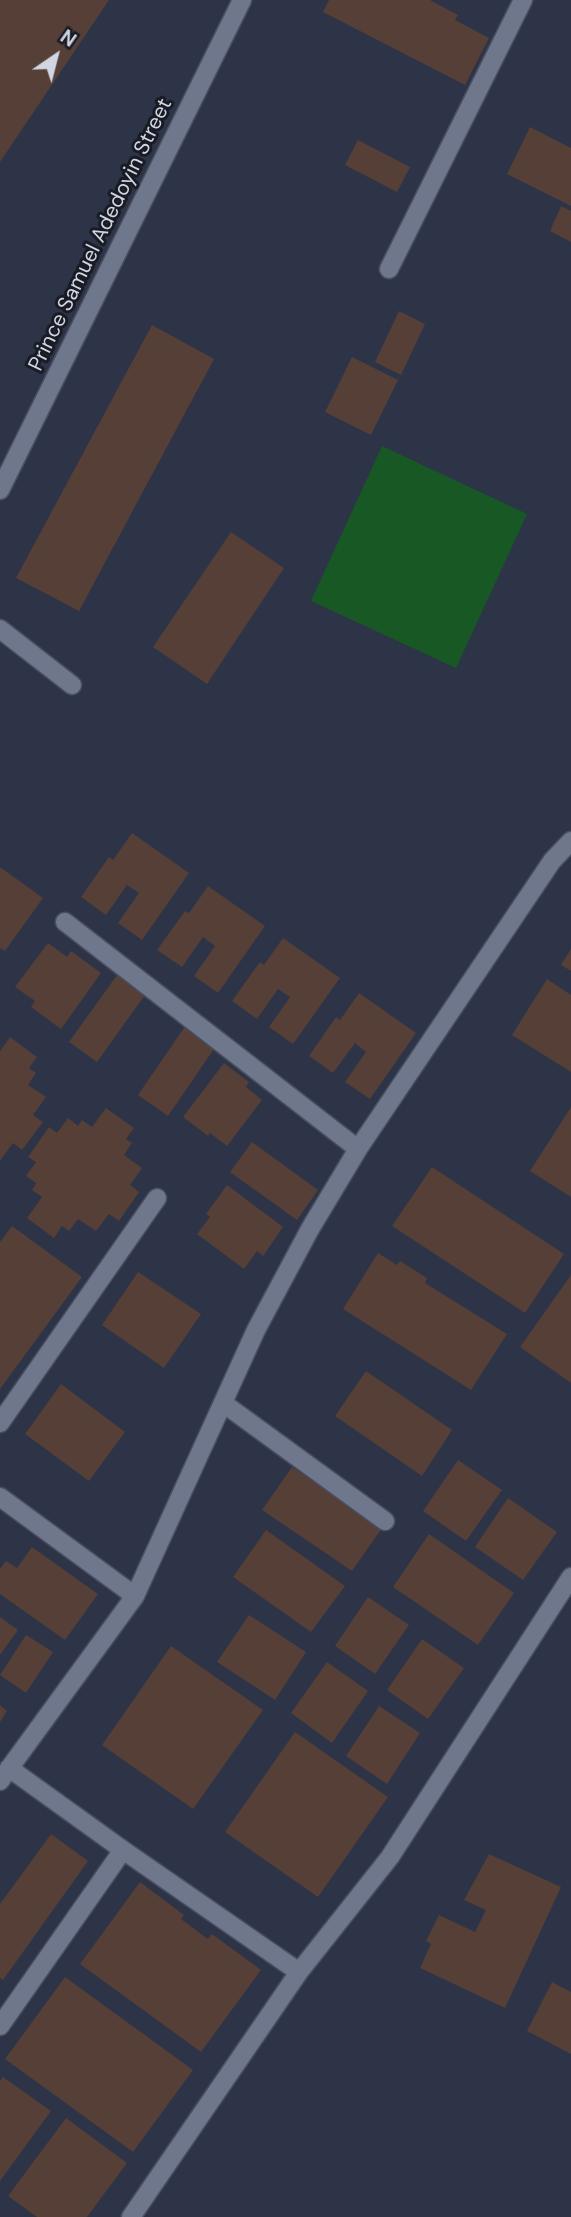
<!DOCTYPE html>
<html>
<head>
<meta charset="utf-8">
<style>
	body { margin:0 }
	#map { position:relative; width:571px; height:2217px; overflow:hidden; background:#2d3447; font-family:"DM Sans",sans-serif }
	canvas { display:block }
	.north { position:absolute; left:21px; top:21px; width:70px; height:70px; -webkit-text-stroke:5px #191c25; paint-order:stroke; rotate:35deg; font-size:19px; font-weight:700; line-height:28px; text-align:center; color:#d1d6e2 }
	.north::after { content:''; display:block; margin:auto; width:24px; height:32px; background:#d1d6e2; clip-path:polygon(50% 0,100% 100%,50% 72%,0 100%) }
</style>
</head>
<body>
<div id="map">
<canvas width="571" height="2217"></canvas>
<div class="north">N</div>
</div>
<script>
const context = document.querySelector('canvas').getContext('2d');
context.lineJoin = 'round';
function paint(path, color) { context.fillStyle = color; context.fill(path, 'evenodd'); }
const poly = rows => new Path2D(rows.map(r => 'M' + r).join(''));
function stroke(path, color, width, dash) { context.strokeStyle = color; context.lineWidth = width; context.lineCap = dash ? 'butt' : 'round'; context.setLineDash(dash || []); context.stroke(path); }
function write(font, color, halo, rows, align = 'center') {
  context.font = font + ' "DM Sans",sans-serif'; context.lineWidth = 6; context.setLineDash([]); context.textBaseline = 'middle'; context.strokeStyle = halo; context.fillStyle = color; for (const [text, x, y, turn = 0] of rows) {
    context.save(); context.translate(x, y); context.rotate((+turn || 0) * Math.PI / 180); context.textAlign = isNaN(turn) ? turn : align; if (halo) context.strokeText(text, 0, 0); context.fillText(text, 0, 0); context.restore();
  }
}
const green = poly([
	[382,446,527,514,456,668,311,601]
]);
const building = poly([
	[0,0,109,0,0,162],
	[329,0,430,0,458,15,455,20,489,38,465,85,323,12],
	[530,127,571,148,571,206,507,174],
	[358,140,410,167,397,192,345,165],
	[561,206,571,211,571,242,550,231],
	[399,311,425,324,401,375,375,362],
	[152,325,214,359,79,611,16,578],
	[352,357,398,380,371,435,325,412],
	[231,532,284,568,207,684,153,647],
	[132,833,189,873,142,940,118,923,139,893,127,885,106,915,81,897,109,857,113,860],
	[0,867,43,898,5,951,0,948],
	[208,886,265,926,218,993,194,976,215,946,203,937,182,967,157,950,185,911,189,913],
	[283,938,340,978,293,1044,269,1027,290,997,278,989,257,1019,232,1001,260,962,264,965],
	[48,943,67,957,71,951,101,973,61,1029,31,1007,35,1001,15,987],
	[571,949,571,971,561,965],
	[117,975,145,995,97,1062,69,1042],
	[547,979,571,995,571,1072,512,1035],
	[359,993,416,1033,370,1099,345,1082,366,1052,355,1043,333,1073,309,1056,336,1017,340,1020],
	[186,1025,216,1046,168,1116,138,1095],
	[10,1037,37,1057,29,1068,36,1073,28,1085,46,1097,33,1115,43,1122,22,1150,13,1143,0,1161,0,1051],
	[224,1063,249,1082,246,1087,262,1100,227,1146,210,1133,208,1136,183,1117],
	[571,1107,571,1197,530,1171],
	[106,1108,134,1128,126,1139,132,1143,124,1155,142,1168,130,1185,139,1192,119,1221,109,1214,96,1231,78,1219,69,1231,62,1226,54,1238,27,1218,42,1197,32,1190,36,1183,26,1176,36,1162,28,1157,49,1127,57,1133,68,1118,78,1126,82,1120,92,1127],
	[252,1142,318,1190,297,1220,230,1172],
	[432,1167,564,1254,525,1313,392,1226],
	[227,1185,283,1227,263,1256,257,1251,244,1269,197,1234,210,1217,206,1214],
	[12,1226,82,1277,0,1389,0,1242],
	[378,1253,397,1265,400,1261,427,1278,425,1283,507,1334,471,1390,343,1309],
	[138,1272,201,1314,164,1368,102,1325],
	[571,1275,571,1383,520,1347],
	[366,1371,452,1430,422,1476,335,1416],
	[61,1384,125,1432,89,1481,25,1434],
	[458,1460,502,1490,466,1541,423,1511],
	[292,1467,382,1528,352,1571,262,1510],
	[508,1498,557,1532,523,1580,475,1547],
	[266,1530,345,1586,311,1632,233,1577],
	[429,1534,514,1593,478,1645,393,1587],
	[32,1547,98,1594,65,1640,0,1594,0,1569,6,1561,17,1568],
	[368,1597,409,1625,375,1674,335,1646],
	[249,1615,306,1652,275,1700,217,1662],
	[0,1617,18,1630,0,1655],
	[26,1635,53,1652,26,1693,0,1675],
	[422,1639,464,1668,428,1719,387,1690],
	[171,1646,263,1710,193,1809,102,1745],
	[327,1662,368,1691,332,1743,291,1713],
	[0,1705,7,1711,0,1722],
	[379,1706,420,1733,387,1784,346,1756],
	[295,1732,388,1797,318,1897,225,1832],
	[51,1834,88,1861,3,1980,0,1978,0,1904],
	[489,1854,561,1887,505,2008,420,1968,431,1944,426,1941,439,1915,475,1932,486,1910,464,1900],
	[140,1882,184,1915,181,1919,208,1939,212,1934,261,1970,201,2052,80,1964],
	[65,1977,193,2070,133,2152,5,2059],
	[552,1982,571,1992,571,2054,527,2031],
	[3,2077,51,2111,0,2181,0,2081],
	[66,2118,127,2163,87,2217,37,2217,8,2196]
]);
const street = poly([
	[389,269,523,0],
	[0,490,242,0],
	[0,629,72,685],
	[65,922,358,1149],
	[223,1403,385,1521],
	[0,1423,157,1198],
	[0,1497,135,1596],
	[9,1768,123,1850,299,1972],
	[0,1781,135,1596,256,1330,310,1229,358,1149,552,861,571,841],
	[0,2026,123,1850],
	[131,2217,299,1972,390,1857,571,1577]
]);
const streetNames = [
	["Prince Samuel Adedoyin Street",101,235,-64]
];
paint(green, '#185825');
paint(building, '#553f37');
stroke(street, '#4a4f60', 21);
stroke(street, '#6e778c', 18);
write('21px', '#d1d6e2', '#191c25', streetNames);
</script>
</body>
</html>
